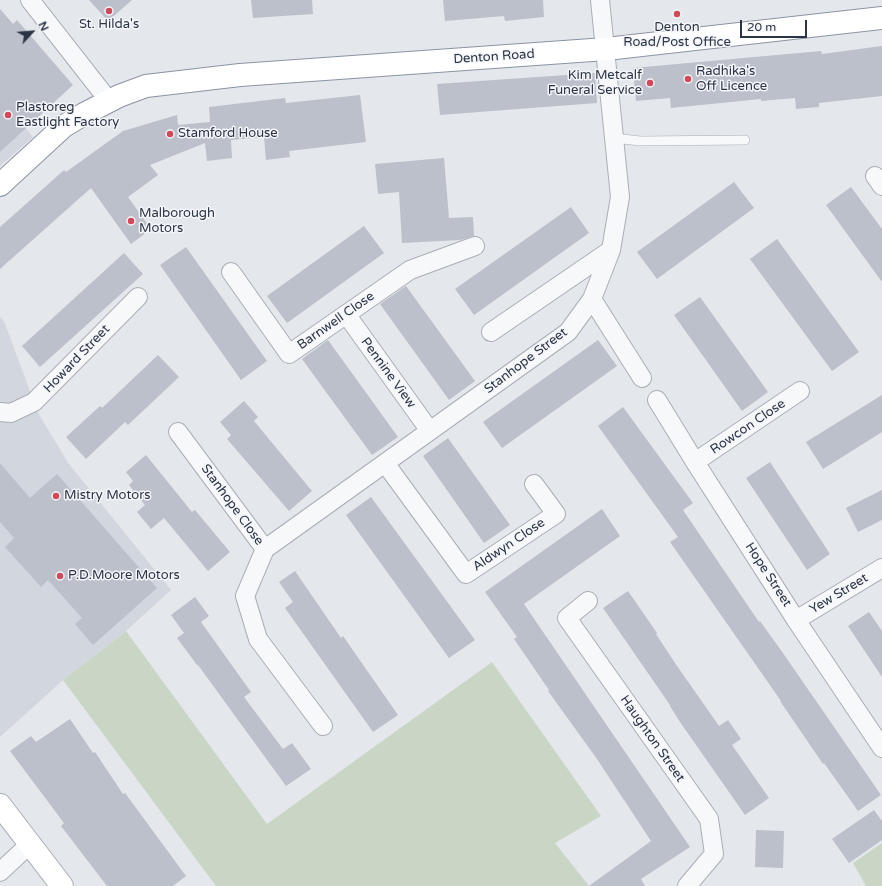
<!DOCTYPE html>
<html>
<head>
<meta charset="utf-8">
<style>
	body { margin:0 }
	#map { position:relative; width:882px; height:886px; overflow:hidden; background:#e4e7ec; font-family:"Varela Round",sans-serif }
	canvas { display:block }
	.north { position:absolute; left:12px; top:12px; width:40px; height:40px; -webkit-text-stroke:3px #f4f6f9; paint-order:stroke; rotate:64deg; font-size:11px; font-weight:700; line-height:16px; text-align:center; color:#2b3445 }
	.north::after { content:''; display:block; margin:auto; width:14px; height:18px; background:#2b3445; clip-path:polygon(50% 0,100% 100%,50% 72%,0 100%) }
	.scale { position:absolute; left:740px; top:20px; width:67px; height:18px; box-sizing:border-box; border:2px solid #2b3445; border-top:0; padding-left:5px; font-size:12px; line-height:14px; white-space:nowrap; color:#2b3445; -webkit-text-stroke:3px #f4f6f9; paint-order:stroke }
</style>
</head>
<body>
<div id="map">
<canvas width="882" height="886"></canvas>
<div class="north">N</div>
<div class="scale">20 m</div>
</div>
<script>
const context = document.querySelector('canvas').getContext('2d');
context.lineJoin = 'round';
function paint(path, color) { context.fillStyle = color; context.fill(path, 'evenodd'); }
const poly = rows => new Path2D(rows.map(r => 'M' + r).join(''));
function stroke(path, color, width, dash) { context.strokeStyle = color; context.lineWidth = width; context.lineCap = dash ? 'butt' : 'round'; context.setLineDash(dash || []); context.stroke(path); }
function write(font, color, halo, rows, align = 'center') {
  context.font = font + ' "Varela Round",sans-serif'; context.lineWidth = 3; context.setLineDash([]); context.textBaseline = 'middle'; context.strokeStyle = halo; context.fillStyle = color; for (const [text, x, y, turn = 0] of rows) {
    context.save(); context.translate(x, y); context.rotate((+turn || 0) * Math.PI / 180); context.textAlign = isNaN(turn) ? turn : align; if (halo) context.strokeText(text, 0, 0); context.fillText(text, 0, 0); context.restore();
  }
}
const built = poly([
	[0,97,33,137,0,166],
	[0,317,4,321,38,413,69,464,171,590,126,631,63,680,0,737]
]);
const green = poly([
	[126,631,267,824,492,662,601,816,555,843,589,886,216,886,63,680],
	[882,843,882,886,866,886,853,863]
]);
const building = poly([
	[89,0,132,0,108,21],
	[251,0,312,0,313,14,253,18],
	[443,0,543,0,544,17,505,21,504,16,445,21],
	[0,9,13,24,17,20,73,85,0,152],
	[882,46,882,96,819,103,819,107,796,109,795,98,761,101,761,99,671,108,670,98,636,101,633,68,821,51,822,54],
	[595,73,597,103,440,115,437,84],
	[360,95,366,142,289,151,290,157,266,160,264,137,231,140,232,158,207,161,205,143,150,165,158,175,128,197,151,229,131,244,91,188,0,269,0,227,64,170,66,172,123,131,177,115,178,125,210,122,209,107,285,98,286,103],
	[444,158,449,218,473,217,474,236,460,240,402,243,399,192,378,194,375,164],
	[734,182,754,208,657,279,637,252],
	[851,187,882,229,882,282,826,205],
	[571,207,589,233,474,315,455,289],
	[364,226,384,253,287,323,267,296],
	[777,239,859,352,832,371,750,259],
	[186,247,267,361,241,380,160,265],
	[124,253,143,274,40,367,22,346],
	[406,286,475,381,449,400,380,304],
	[700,297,768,392,742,411,674,315],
	[328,340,398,437,372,455,302,359],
	[598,340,617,366,502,448,483,422],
	[158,355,179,377,128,425,125,422,86,459,66,437,100,406,102,408],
	[882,395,882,432,823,469,806,442],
	[244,401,258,417,254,421,312,491,289,511,227,439,231,435,220,422],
	[623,407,693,503,683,510,759,622,760,621,785,656,881,795,858,811,824,763,823,764,780,701,781,701,684,562,670,542,678,537,598,426],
	[448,438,510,525,484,543,423,456],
	[146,455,192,512,195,510,230,552,208,571,164,518,151,529,137,512,145,505,129,485,133,481,126,472],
	[770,462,830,554,807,570,746,478],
	[0,463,30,498,57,474,157,588,93,645,75,624,82,618,48,580,41,587,5,547,14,538,0,522],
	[882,490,882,520,858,532,846,508],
	[371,497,475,640,449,658,346,515],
	[602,509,620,536,524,604,690,847,641,879,645,886,589,886,651,841,597,759,548,691,549,690,514,639,517,637,485,592],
	[295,571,341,638,343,636,398,715,373,732,285,608,293,602,279,582],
	[628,591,657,633,656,634,675,663,719,726,728,720,741,739,732,745,769,798,745,815,680,722,670,706,670,705,603,608],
	[195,597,209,616,201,622,251,692,244,697,283,749,292,743,311,769,286,786,198,665,197,665,177,638,184,633,171,615],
	[869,612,882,631,882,677,848,626],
	[70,719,93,753,95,752,123,794,125,793,186,876,173,886,107,886,61,826,64,823,10,751,31,736,36,742],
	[874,810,882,821,882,840,849,863,832,839],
	[756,830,784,831,783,868,755,867]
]);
const lane = poly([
	[614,138,640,141,745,140]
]);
const street = poly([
	[30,0,109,101],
	[875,176,882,186],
	[231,272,289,354,410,270,475,246],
	[592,299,642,378],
	[346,314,430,431],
	[491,332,611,250],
	[657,400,695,462,796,620,882,748],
	[0,412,11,413,34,402,138,297],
	[178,432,265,549,245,596,258,639,323,726],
	[695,462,800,391],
	[385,463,466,574,556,514,534,484],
	[265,549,568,332,592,299,611,250,620,197,600,0],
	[588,601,567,618,709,819,714,854,687,886],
	[796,620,882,568],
	[0,872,30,844]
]);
const secondary = poly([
	[0,805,62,886]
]);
const highway = poly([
	[0,185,64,126,84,114,119,96,146,86,240,75,606,49,882,18]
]);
const markers = [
	[109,11,4,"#d1495b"],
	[677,14,4,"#d1495b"],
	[688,79,4,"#d1495b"],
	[650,83,4,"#d1495b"],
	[8,115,4,"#d1495b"],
	[170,134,4,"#d1495b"],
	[131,221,4,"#d1495b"],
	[56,496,4,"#d1495b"],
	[60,576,4,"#d1495b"]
];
const poiNames = [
	["St. Hilda's",109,25,"center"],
	["Denton",677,28,"center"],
	["Road/Post Office",677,43,"center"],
	["Radhika's",696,72],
	["Off Licence",696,87],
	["Kim Metcalf",642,76,"right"],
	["Funeral Service",642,91,"right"],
	["Plastoreg",16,108],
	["Eastlight Factory",16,123],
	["Stamford House",178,134],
	["Malborough",139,214],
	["Motors",139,229],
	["Mistry Motors",64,496],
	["P.D.Moore Motors",68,576]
];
const streetNames = [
	["Denton Road",494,57,-4],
	["Barnwell Close",336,321,-35],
	["Howard Street",77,359,-46],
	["Stanhope Street",526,361,-37],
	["Pennine View",388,373,54],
	["Rowcon Close",748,427,-34],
	["Stanhope Close",232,505,54],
	["Aldwyn Close",509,545,-34],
	["Hope Street",768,575,57],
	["Yew Street",839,594,-31],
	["Haughton Street",652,739,55]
];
paint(built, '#d2d6de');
paint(green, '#c9d6c5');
paint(building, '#bbc0ca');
stroke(lane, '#a9aeb7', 10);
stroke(street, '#a9aeb7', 20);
stroke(secondary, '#a9aeb7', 24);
stroke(highway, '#8b94a3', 24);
stroke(lane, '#f7f8fa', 9);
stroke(street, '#f7f8fa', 18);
stroke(secondary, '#fff', 22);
stroke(highway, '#fff', 22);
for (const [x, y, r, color] of markers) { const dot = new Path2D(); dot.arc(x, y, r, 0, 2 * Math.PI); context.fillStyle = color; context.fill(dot); stroke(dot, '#f4f6f9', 1.5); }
write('13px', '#2b3445', '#f4f6f9', poiNames, 'left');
write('13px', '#2b3445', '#f4f6f9', streetNames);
</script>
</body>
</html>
